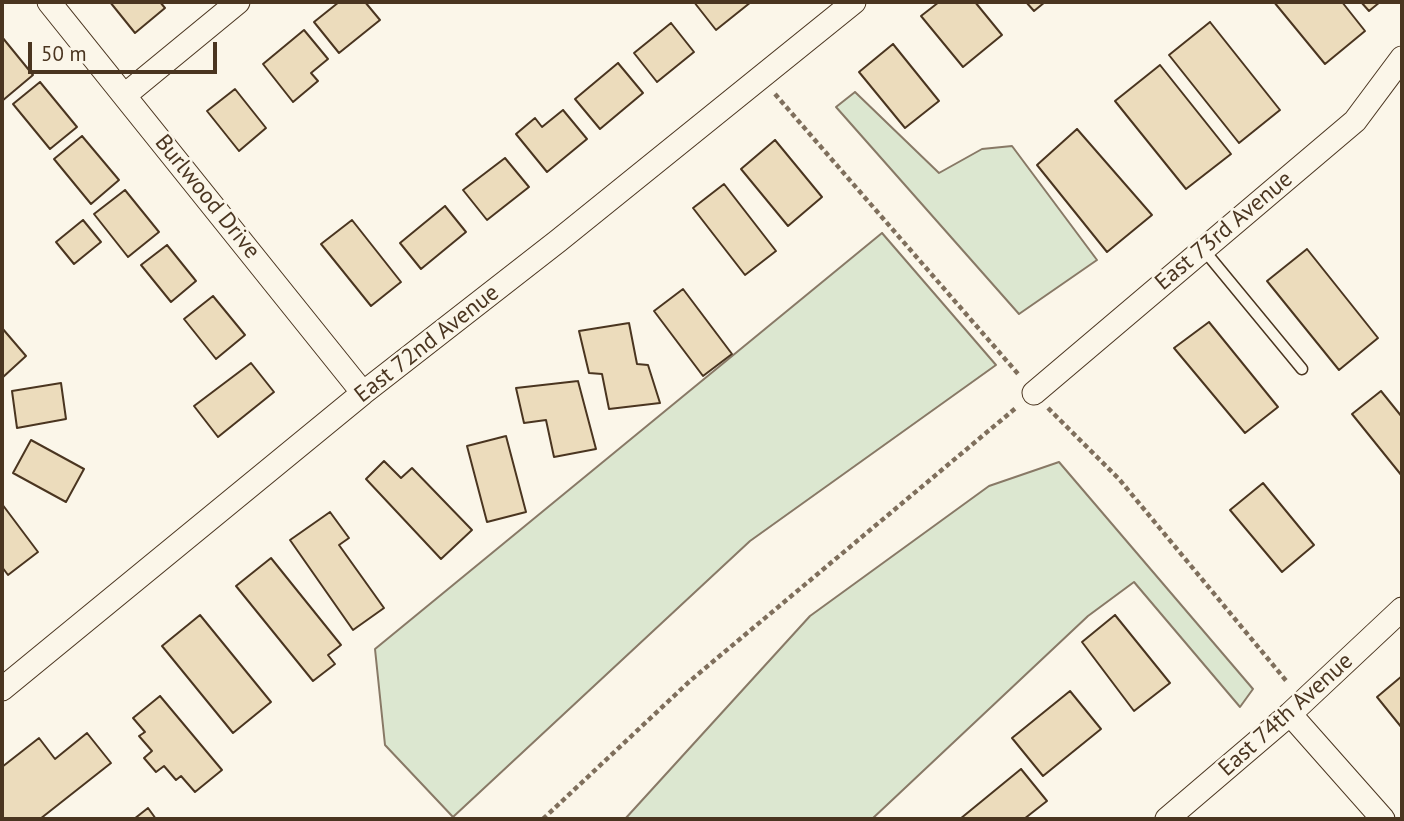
<!DOCTYPE html>
<html>
<head>
<meta charset="utf-8">
<style>
	body { margin:0 }
	#map { position:relative; width:1404px; height:821px; overflow:hidden; background:#fbf6e9; font-family:"PT Sans",sans-serif }
	canvas { display:block }
	.frame { position:absolute; inset:0; border:4px solid #4a3520; pointer-events:none }
	.scale { position:absolute; left:28px; top:42px; width:189px; height:32px; box-sizing:border-box; border:4px solid #4a3520; border-top:0; padding-left:9px; font-size:21px; line-height:24px; white-space:nowrap; color:#4a3520; -webkit-text-stroke:5px #fbf6e9; paint-order:stroke }
</style>
</head>
<body>
<div id="map">
<canvas width="1404" height="821"></canvas>
<div class="frame"></div>
<div class="scale">50 m</div>
</div>
<script>
const context = document.querySelector('canvas').getContext('2d');
context.lineJoin = 'round';
function paint(path, color) { context.fillStyle = color; context.fill(path, 'evenodd'); }
const poly = rows => new Path2D(rows.map(r => 'M' + r).join(''));
function stroke(path, color, width, dash) { context.strokeStyle = color; context.lineWidth = width; context.lineCap = dash ? 'butt' : 'round'; context.setLineDash(dash || []); context.stroke(path); }
function write(font, color, halo, rows, align = 'center') {
  context.font = font + ' "PT Sans",sans-serif'; context.lineWidth = 5; context.setLineDash([]); context.textBaseline = 'middle'; context.strokeStyle = halo; context.fillStyle = color; for (const [text, x, y, turn = 0] of rows) {
    context.save(); context.translate(x, y); context.rotate((+turn || 0) * Math.PI / 180); context.textAlign = isNaN(turn) ? turn : align; if (halo) context.strokeText(text, 0, 0); context.fillText(text, 0, 0); context.restore();
  }
}
const green = poly([
	[855,92,939,173,982,149,1012,146,1097,260,1019,314,836,107,855,92],
	[882,233,996,365,750,541,453,817,385,745,375,649,882,233],
	[1059,462,1253,689,1240,707,1134,582,1088,616,872,819,625,819,810,616,989,486,1059,462]
]);
const building = poly([
	[110,2,160,2,165,8,135,33,110,2],
	[339,2,365,2,380,20,339,53,314,22,339,2],
	[694,2,751,2,716,30,694,2],
	[939,2,975,2,1002,35,963,67,921,16,939,2],
	[1026,2,1045,2,1034,11,1026,2],
	[1274,2,1342,2,1365,31,1325,64,1274,2],
	[1361,2,1380,2,1369,11,1361,2],
	[1210,22,1280,110,1239,143,1169,55,1210,22],
	[671,23,694,52,657,82,634,53,671,23],
	[304,30,328,59,311,73,318,81,293,102,263,64,304,30],
	[2,37,33,75,2,101,2,37],
	[893,44,939,101,905,128,859,72,893,44],
	[618,63,643,93,600,129,575,99,618,63],
	[1160,65,1231,154,1186,189,1115,101,1160,65],
	[40,82,77,127,50,149,13,104,40,82],
	[235,89,266,128,239,151,207,111,235,89],
	[563,110,587,139,547,172,516,134,535,118,542,127,563,110],
	[1077,129,1152,215,1107,252,1037,165,1077,129],
	[82,136,119,180,91,204,54,159,82,136],
	[775,140,822,197,788,226,741,169,775,140],
	[505,158,529,187,487,220,463,190,505,158],
	[724,184,776,251,745,275,693,208,724,184],
	[125,190,159,232,128,257,94,214,125,190],
	[445,206,466,232,421,269,400,243,445,206],
	[83,220,101,242,74,264,56,242,83,220],
	[352,220,401,282,371,306,321,244,352,220],
	[167,245,196,281,171,302,141,265,167,245],
	[1307,249,1378,338,1339,370,1267,281,1307,249],
	[683,289,732,354,703,376,654,311,683,289],
	[213,296,245,335,216,359,184,319,213,296],
	[1209,322,1278,407,1245,433,1174,348,1209,322],
	[629,323,637,364,648,365,660,403,609,409,602,374,589,373,579,331,629,323],
	[2,328,26,356,2,378,2,328],
	[251,363,274,392,218,437,194,406,251,363],
	[578,381,596,449,554,457,546,420,524,423,516,388,578,381],
	[61,383,66,419,17,428,12,391,61,383],
	[1381,391,1402,417,1402,476,1352,414,1381,391],
	[506,436,526,512,487,522,467,446,506,436],
	[31,440,84,469,66,502,13,473,31,440],
	[384,461,401,478,412,468,472,530,441,559,366,479,384,461],
	[1263,483,1314,545,1282,572,1230,510,1263,483],
	[2,504,38,552,8,575,2,567,2,504],
	[330,512,349,538,339,545,384,608,353,630,290,540,330,512],
	[271,558,341,645,328,655,335,664,313,681,236,586,271,558],
	[200,615,271,702,233,733,162,646,200,615],
	[1115,615,1170,683,1134,711,1082,642,1115,615],
	[1402,676,1402,728,1377,697,1402,676],
	[1070,691,1101,729,1043,776,1012,738,1070,691],
	[160,696,222,770,195,792,181,776,176,780,164,766,156,772,144,758,152,751,139,736,145,732,133,718,160,696],
	[87,733,111,763,40,819,2,819,2,767,39,738,55,759,87,733],
	[1021,769,1047,801,1024,819,960,819,1021,769],
	[148,808,156,819,134,819,148,808]
]);
const path = poly([
	[775,94,1019,375],
	[1048,408,1119,479,1288,683],
	[543,819,691,680,1017,407]
]);
const service = poly([
	[1203,249,1302,369]
]);
const minor = poly([
	[49,2,363,393],
	[125,95,238,2],
	[1034,393,1355,121,1402,58],
	[2,689,363,393,558,241,854,2],
	[1290,714,1383,819],
	[1167,819,1290,714,1402,609]
]);
const streetNames = [
	["Burlwood Drive",207,197,51],
	["East 73rd Avenue",1224,231,-40],
	["East 72nd Avenue",427,344,-38],
	["East 74th Avenue",1286,715,-42]
];
paint(green, '#dce7d0');
stroke(green, '#887966', 2);
paint(building, '#ecdcbc');
stroke(building, '#4a3520', 2);
stroke(service, '#4a3520', 13);
stroke(minor, '#4a3520', 25);
stroke(path, '#7f6f5c', 4.5, [5, 3.5]);
stroke(service, '#fbf6e9', 10);
stroke(minor, '#fbf6e9', 23);
write('23px', '#4a3520', '#fbf6e9', streetNames);
</script>
</body>
</html>
